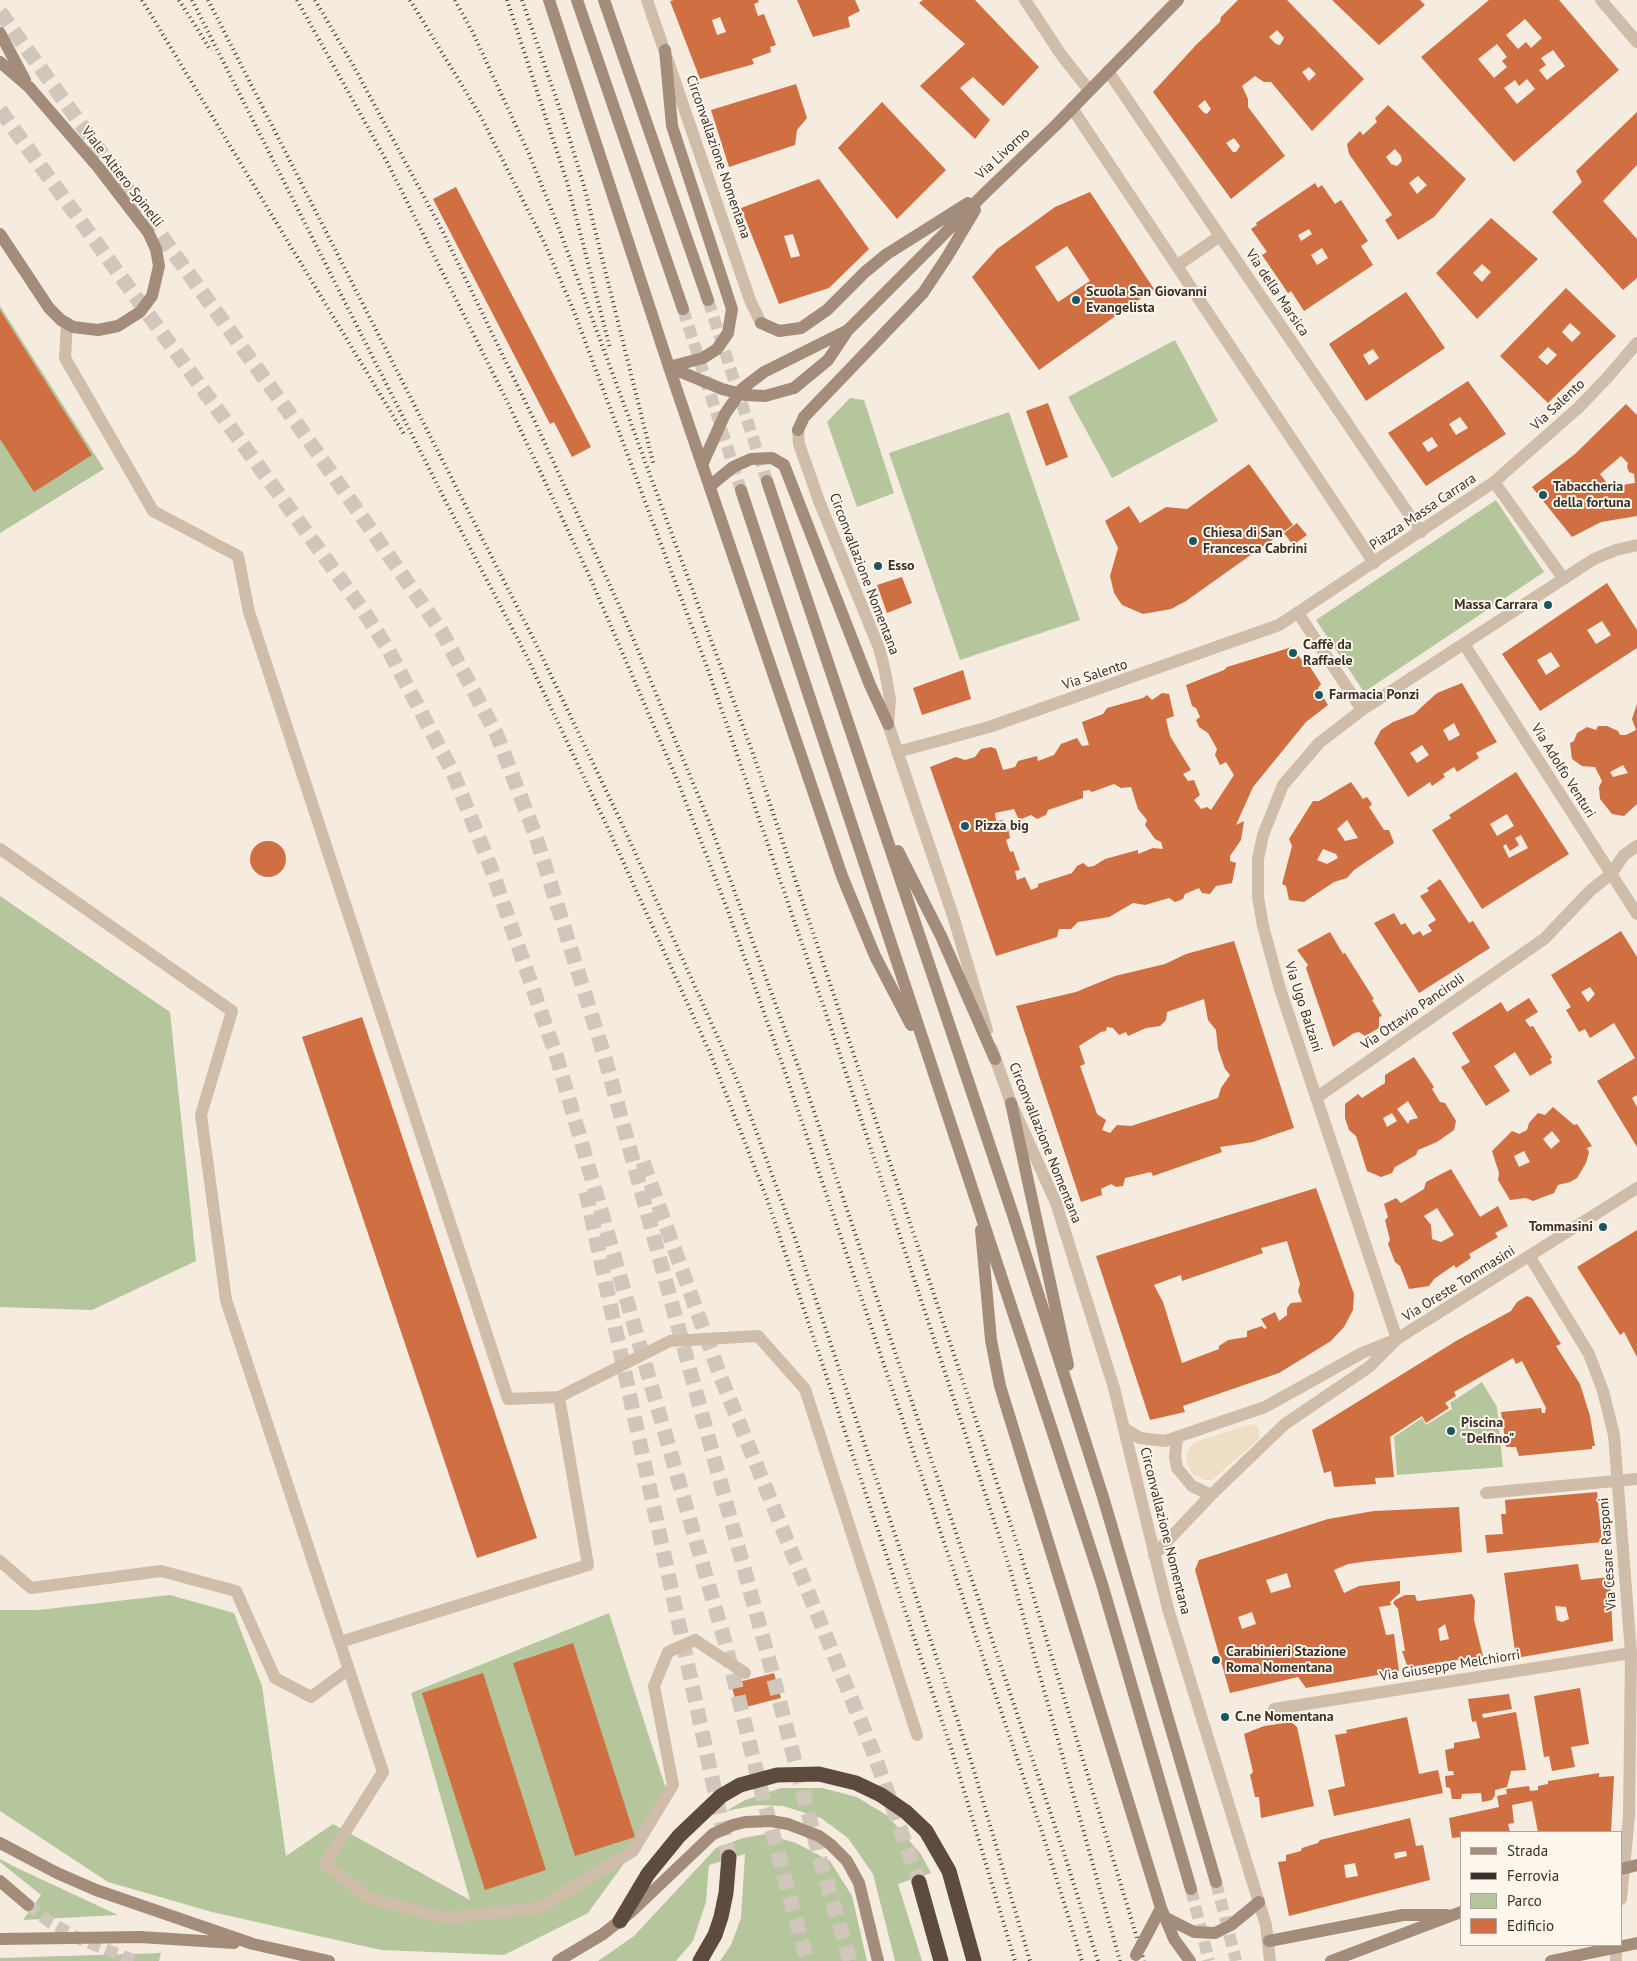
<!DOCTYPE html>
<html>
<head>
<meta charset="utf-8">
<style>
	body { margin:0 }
	#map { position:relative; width:1637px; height:1961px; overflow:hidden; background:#f5ecdf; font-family:"PT Sans",sans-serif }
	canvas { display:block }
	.legend { position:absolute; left:1460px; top:1831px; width:162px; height:115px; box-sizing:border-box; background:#fcf6ec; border:1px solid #afa79e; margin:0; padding:6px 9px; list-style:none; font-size:15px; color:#3b3029 }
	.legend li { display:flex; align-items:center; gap:10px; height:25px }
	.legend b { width:25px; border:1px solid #afa79e }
</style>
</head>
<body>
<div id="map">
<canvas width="1637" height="1961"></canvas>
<ul class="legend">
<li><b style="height:6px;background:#a38c7a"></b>Strada</li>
<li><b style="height:6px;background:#3b3029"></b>Ferrovia</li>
<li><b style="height:14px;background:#b5c69d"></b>Parco</li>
<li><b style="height:14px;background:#d06f41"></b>Edificio</li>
</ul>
</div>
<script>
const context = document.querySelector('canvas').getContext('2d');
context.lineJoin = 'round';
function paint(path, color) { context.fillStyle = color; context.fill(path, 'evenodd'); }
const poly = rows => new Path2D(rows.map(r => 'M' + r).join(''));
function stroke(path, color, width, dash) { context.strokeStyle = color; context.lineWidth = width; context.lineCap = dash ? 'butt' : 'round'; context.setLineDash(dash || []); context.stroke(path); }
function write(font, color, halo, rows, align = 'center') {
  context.font = font + ' "PT Sans",sans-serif'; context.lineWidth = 4; context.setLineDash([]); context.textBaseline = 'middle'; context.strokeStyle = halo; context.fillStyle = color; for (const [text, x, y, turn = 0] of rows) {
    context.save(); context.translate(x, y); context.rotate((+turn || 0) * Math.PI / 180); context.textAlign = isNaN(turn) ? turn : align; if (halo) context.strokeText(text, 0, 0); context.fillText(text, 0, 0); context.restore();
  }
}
const green = poly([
	[0,306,104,469,0,533],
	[1175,340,1218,421,1112,478,1068,397],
	[850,398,864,400,894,493,857,507,827,422],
	[1009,412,1080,620,960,660,889,453],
	[1496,500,1544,572,1364,692,1316,620],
	[0,896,170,1012,196,1261,92,1310,0,1307],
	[1482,1382,1497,1407,1503,1467,1397,1475,1394,1437,1422,1418,1426,1425,1452,1409,1450,1403],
	[170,1595,234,1613,262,1686,286,1856,333,1824,470,1900,411,1693,609,1613,668,1795,633,1851,588,1913,504,1955,381,1950,212,1912,108,1882,0,1811,0,1610,38,1610],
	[781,1788,822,1788,857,1797,888,1816,920,1853,931,1873,898,1884,922,1961,895,1961,873,1874,848,1838,821,1818,783,1806,757,1805,726,1811,745,1800],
	[765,1834,796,1843,830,1861,852,1896,867,1961,720,1961,731,1945,741,1918,745,1854,709,1865,706,1902,693,1941,676,1961,598,1961,634,1936,716,1848,743,1838],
	[0,1859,15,1867,118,1915,23,1920,41,1895,0,1862],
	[161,1953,159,1961,0,1961,0,1958]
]);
const plaza = poly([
	[1251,1424,1259,1427,1259,1439,1212,1480,1205,1480,1192,1474,1186,1458,1190,1448,1195,1442]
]);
const building = poly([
	[674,0,758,0,759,2,754,4,758,16,764,14,776,45,770,47,771,52,752,59,754,64,700,79,670,1],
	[720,17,726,32,717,35,712,20],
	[797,0,855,0,860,11,848,17,850,27,813,37],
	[923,0,975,0,1039,67,1003,106,973,77,960,88,990,120,975,139,920,86,965,44,919,3],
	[1238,0,1287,0,1364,79,1312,131,1271,82,1264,82,1255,76,1242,86,1248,99,1248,107,1285,156,1231,199,1153,92,1196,45,1220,22,1221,17],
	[1277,30,1284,38,1280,45,1276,44,1269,37],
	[1309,67,1316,74,1309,81,1302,72],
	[1205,100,1211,109,1207,114,1204,113,1198,106],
	[1234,138,1240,146,1236,152,1233,152,1226,143],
	[1332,0,1420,0,1425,5,1379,45],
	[1489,0,1559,0,1619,70,1514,162,1421,57],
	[1525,19,1542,38,1531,48,1526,42,1518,49,1506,35],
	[1497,44,1507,57,1502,61,1507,67,1494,78,1478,59],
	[1553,50,1565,66,1547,80,1539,70,1546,65,1541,58],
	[1527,79,1535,89,1517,104,1504,88,1515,80,1519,86],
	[796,84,807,118,797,130,795,145,729,167,711,110],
	[882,102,946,170,897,219,838,148],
	[1388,105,1466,179,1434,217,1398,240,1385,220,1392,215,1349,154,1347,144,1360,131,1363,135,1377,122,1375,118],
	[1395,149,1401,156,1402,161,1397,166,1391,164,1386,157],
	[1418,176,1427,185,1417,194,1409,183],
	[1637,112,1637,165,1603,201,1637,239,1637,278,1623,290,1552,212,1582,182,1576,171],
	[819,179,869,249,829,288,779,304,741,208],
	[793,234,800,256,791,258,784,236],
	[1315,183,1318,188,1322,185,1335,204,1341,200,1368,241,1361,246,1373,265,1304,311,1291,291,1288,293,1262,255,1267,252,1251,229,1257,225,1256,223],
	[1309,229,1312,234,1301,241,1298,235],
	[1322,248,1328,258,1317,265,1311,255],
	[456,187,591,447,572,457,554,422,550,424,433,199],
	[1090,192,1154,289,1039,370,972,277,997,249,1055,207],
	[1067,246,1090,281,1058,302,1035,267],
	[1491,218,1538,259,1477,319,1436,273],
	[1482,264,1491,272,1482,282,1473,273],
	[1566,288,1616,336,1548,403,1500,356],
	[1570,323,1581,333,1572,342,1562,332],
	[1548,347,1557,355,1547,365,1538,357],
	[1406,292,1445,348,1366,401,1329,344],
	[1373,349,1379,358,1369,365,1363,355],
	[0,310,92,455,34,492,0,439],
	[1468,381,1506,434,1426,486,1388,433],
	[1460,417,1468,428,1456,435,1449,424],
	[1432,437,1438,446,1428,452,1422,443],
	[1048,403,1068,457,1046,466,1026,411],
	[1626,404,1637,415,1637,516,1601,522,1572,537,1532,487,1575,454],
	[1621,456,1628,463,1627,467,1629,472,1634,474,1635,483,1610,487,1600,474],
	[1249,464,1293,525,1186,601,1171,609,1143,614,1122,605,1114,593,1110,576,1118,548,1105,521,1129,506,1140,523,1166,507,1187,509],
	[1297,523,1307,535,1293,545,1284,533],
	[902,577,912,603,887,613,877,585],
	[1607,583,1637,630,1637,648,1540,711,1502,654],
	[1602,621,1611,635,1596,644,1587,630],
	[1551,652,1560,666,1546,675,1537,660],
	[1292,647,1304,663,1307,662,1321,684,1318,688,1328,705,1306,722,1253,787,1236,825,1244,821,1241,840,1230,856,1230,861,1236,863,1232,883,1216,886,1210,894,1202,893,1199,888,1185,894,1183,899,1175,902,1169,898,1145,905,1133,903,1109,917,1078,922,1071,929,1059,929,1057,937,996,956,930,767,956,757,965,760,975,757,981,749,991,747,996,749,1003,770,1015,767,1018,761,1037,756,1038,761,1054,755,1061,744,1077,738,1082,746,1089,745,1082,722,1103,714,1107,708,1143,698,1147,695,1152,700,1162,693,1169,694,1174,716,1166,719,1170,736,1191,770,1183,774,1188,781,1194,780,1200,795,1194,800,1201,809,1207,807,1211,810,1234,775,1226,762,1220,765,1215,755,1217,749,1208,733,1199,727,1196,720,1200,717,1196,708,1192,706,1186,685,1224,670,1227,667],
	[1114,784,1121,788,1131,787,1138,809,1147,820,1145,825,1155,839,1161,842,1163,849,1153,848,1138,854,1138,850,1105,859,1094,866,1088,867,1083,863,1077,866,1072,873,1038,884,1038,887,1031,890,1025,877,1017,880,1015,871,1020,870,1013,851,1010,852,1006,840,1010,838,1008,828,1005,828,1003,820,996,821,995,813,1014,809,1019,820,1031,815,1037,819,1046,815,1048,810,1083,798,1083,791,1089,790,1092,792],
	[963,670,971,699,922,715,913,688],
	[1462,683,1497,742,1476,753,1479,758,1457,772,1454,767,1443,774,1445,777,1432,786,1430,782,1408,797,1374,743,1381,730,1393,722,1414,714,1437,693],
	[1454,723,1460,735,1449,741,1443,730],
	[1422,745,1429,755,1417,763,1410,753],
	[1637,704,1637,804,1624,816,1612,814,1600,799,1599,787,1602,781,1595,767,1582,766,1572,759,1570,743,1574,741,1577,733,1587,727,1596,730,1598,726,1607,726,1618,731,1620,735,1626,735,1636,730,1632,719],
	[1623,765,1628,773,1613,777,1610,772],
	[1516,772,1569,854,1482,909,1432,830,1451,818,1449,815],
	[1507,814,1514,826,1497,836,1490,824],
	[1521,835,1528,848,1509,858,1503,846,1506,844,1510,851,1519,845,1515,838],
	[1351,782,1363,799,1367,797,1372,804,1369,807,1384,830,1389,830,1394,843,1354,870,1347,878,1334,882,1304,902,1289,900,1286,886,1282,884,1292,846,1289,839,1313,801,1319,801],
	[1347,820,1358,838,1345,841,1337,829],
	[1323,849,1336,854,1338,858,1327,864,1317,860],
	'250 859a18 18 0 1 1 36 0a18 18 0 1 1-36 0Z',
	[1440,879,1469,923,1473,921,1490,948,1419,993,1374,923,1394,913,1401,925,1405,923,1413,935,1420,931,1423,936,1432,931,1428,925,1436,920,1420,896,1429,891,1427,888],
	[1621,931,1637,957,1637,1095,1632,1098,1637,1107,1637,1147,1597,1081,1635,1058,1614,1023,1590,1038,1585,1029,1579,1032,1566,1010,1571,1007,1551,975],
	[1590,987,1595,994,1588,1002,1581,992],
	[1330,932,1343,954,1345,953,1374,999,1372,1000,1382,1016,1379,1017,1379,1028,1365,1036,1359,1032,1354,1033,1333,1047,1306,968,1308,965,1297,950],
	[1234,941,1294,1128,1253,1142,1220,1147,1222,1152,1153,1176,1151,1172,1125,1178,1123,1186,1116,1187,1111,1184,1101,1189,1102,1195,1081,1202,1016,1006,1076,992,1115,976,1165,964,1186,954],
	[1204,999,1208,1020,1216,1030,1218,1049,1225,1069,1230,1075,1221,1088,1218,1098,1131,1126,1117,1125,1110,1133,1102,1130,1106,1120,1097,1114,1080,1066,1085,1064,1079,1046,1101,1032,1106,1031,1107,1027,1113,1028,1119,1035,1126,1032,1128,1036,1146,1028,1160,1026,1166,1020,1167,1012],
	[1529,998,1538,1012,1525,1020,1530,1027,1533,1026,1552,1057,1550,1059,1552,1063,1530,1076,1515,1052,1494,1066,1510,1091,1486,1106,1461,1067,1470,1062,1452,1033,1501,1002,1507,1012],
	[362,1017,537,1538,477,1558,302,1037],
	[1414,1057,1434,1087,1432,1089,1440,1102,1445,1103,1456,1121,1454,1130,1437,1142,1418,1150,1416,1155,1395,1167,1392,1173,1381,1177,1367,1171,1356,1136,1349,1130,1345,1118,1345,1104,1358,1094,1362,1098,1385,1083,1385,1075],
	[1408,1101,1418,1118,1410,1120,1408,1124,1397,1109],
	[1392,1113,1397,1121,1387,1127,1383,1118],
	[1553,1107,1574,1125,1577,1124,1592,1146,1587,1148,1589,1152,1586,1163,1577,1178,1570,1182,1558,1185,1554,1193,1533,1201,1526,1198,1510,1200,1498,1180,1499,1173,1492,1151,1512,1131,1519,1134,1527,1130,1529,1123,1538,1113,1545,1115],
	[1552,1131,1560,1141,1551,1149,1543,1139],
	[1524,1151,1530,1162,1519,1167,1514,1156],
	[1451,1169,1480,1217,1498,1206,1508,1226,1495,1233,1498,1237,1469,1254,1471,1258,1456,1268,1454,1265,1434,1279,1429,1286,1409,1289,1400,1266,1395,1262,1388,1244,1390,1240,1385,1220,1388,1217,1384,1204,1396,1198,1401,1203,1424,1189,1426,1182],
	[1437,1208,1454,1235,1441,1242,1432,1239,1431,1225,1424,1216],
	[1316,1188,1354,1294,1353,1310,1344,1327,1331,1341,1279,1373,1183,1406,1185,1412,1150,1420,1096,1256],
	[1287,1241,1300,1284,1298,1291,1302,1302,1291,1303,1287,1308,1287,1315,1279,1321,1275,1312,1261,1319,1267,1328,1264,1329,1262,1326,1247,1331,1247,1337,1228,1340,1219,1346,1219,1349,1182,1363,1163,1302,1154,1285,1181,1275,1182,1281,1263,1253,1261,1248],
	[1637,1230,1637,1357,1624,1332,1620,1335,1577,1267],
	[1527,1296,1532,1298,1561,1344,1556,1346,1580,1384,1590,1416,1595,1446,1592,1446,1592,1449,1519,1456,1516,1447,1506,1447,1501,1412,1541,1408,1542,1413,1545,1413,1546,1408,1522,1361,1516,1364,1513,1358,1454,1392,1456,1396,1445,1403,1449,1408,1426,1423,1422,1416,1390,1437,1394,1477,1375,1478,1376,1484,1334,1487,1331,1471,1324,1473,1312,1430,1456,1341,1511,1311,1517,1302],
	[1597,1492,1602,1542,1487,1553,1485,1535,1503,1534,1501,1514,1506,1514,1505,1500],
	[1459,1507,1462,1552,1369,1561,1348,1564,1334,1570,1344,1593,1359,1586,1400,1581,1400,1593,1390,1602,1391,1605,1379,1607,1386,1635,1394,1634,1399,1671,1306,1688,1298,1677,1230,1693,1195,1570,1199,1560,1328,1519,1374,1511],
	[1287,1573,1291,1587,1271,1593,1266,1580],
	[1252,1612,1256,1624,1242,1629,1238,1617],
	[1578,1564,1581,1580,1610,1577,1613,1641,1516,1658,1504,1573],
	[1555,1606,1566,1607,1569,1619,1562,1622,1557,1620],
	[1472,1594,1475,1600,1474,1620,1483,1656,1416,1666,1414,1670,1409,1671,1402,1651,1405,1651,1398,1609,1393,1603,1395,1600,1405,1595,1415,1595,1417,1601],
	[1445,1624,1449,1639,1440,1641,1438,1629],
	[573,1643,635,1837,575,1856,513,1663],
	[483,1673,546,1870,485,1890,422,1693],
	[774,1673,781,1698,738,1709,731,1684],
	[1580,1688,1589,1744,1571,1747,1575,1767,1552,1771,1549,1756,1544,1757,1534,1696],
	[1509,1694,1512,1709,1482,1714,1483,1718,1516,1712,1526,1770,1511,1771,1507,1787,1495,1790,1495,1795,1492,1800,1482,1802,1481,1793,1462,1794,1461,1799,1452,1799,1450,1788,1446,1787,1445,1776,1454,1775,1453,1771,1448,1771,1445,1750,1454,1748,1454,1743,1480,1738,1476,1721,1472,1722,1468,1699],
	[1407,1717,1419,1774,1438,1770,1443,1793,1334,1816,1328,1790,1345,1786,1335,1735,1347,1733,1346,1730],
	[1291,1722,1297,1727,1314,1806,1261,1818,1259,1797,1255,1797,1250,1775,1253,1772,1244,1734,1264,1726],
	[1599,1773,1599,1777,1614,1776,1611,1832,1538,1832,1532,1801,1512,1805,1514,1823,1508,1824,1510,1832,1461,1832,1461,1837,1452,1838,1449,1818,1499,1807,1497,1796,1507,1794,1506,1789,1529,1786,1530,1791,1538,1790,1538,1786,1548,1784,1548,1781],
	[1410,1818,1416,1846,1423,1845,1430,1880,1289,1916,1278,1862,1286,1861,1286,1855,1301,1851,1302,1848,1318,1843,1320,1840],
	[1406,1851,1407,1856,1395,1859,1394,1853],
	[1355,1863,1358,1876,1346,1878,1344,1865]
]);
const secondaryTunnel = poly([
	[708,300,767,481],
	[683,309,741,490],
	[1216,1882,1236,1961],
	[1191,1889,1209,1961],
	[28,1905,51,1923,82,1940,136,1961]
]);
const highwayTunnel = poly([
	[0,12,300,428,442,632,496,733,535,834,605,1058,770,1664,820,1859,850,1961],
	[0,110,363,610,389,651,453,773,491,868,558,1061,725,1642,760,1786,807,1961],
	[643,1162,721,1378,874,1754,919,1882],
	[586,1192,729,1857]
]);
const lane = poly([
	[1178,265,1220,236],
	[67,323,65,358,153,511,238,556,249,612,508,1399,559,1397,588,1565,340,1642],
	[0,849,232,1011,201,1115,226,1300,383,1772,325,1864,369,1898,445,1918,539,1908,633,1851,673,1785,654,1686,668,1652,695,1640,745,1673],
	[559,1397,670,1341,758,1336,805,1389,917,1735],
	[0,1561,31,1588,161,1571,236,1591,275,1678,311,1697,349,1669]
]);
const street = poly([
	[647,0,750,300,761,323],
	[1025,0,1062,56,1089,90],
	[1601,0,1637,42],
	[1108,71,1421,532],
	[1072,108,1374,563],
	[798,430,799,444,819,501,879,648,885,671,890,699,888,724,954,919,987,1030],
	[1494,482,1563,578],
	[1298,613,1362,710,1594,559,1616,550,1637,545],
	[1464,644,1637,914],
	[1362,710,1319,743,1283,785,1263,835,1258,859,1258,897,1263,926,1280,989,1397,1339],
	[897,752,989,727,1279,625,1494,482,1578,408,1607,378,1637,343],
	[992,1049,1011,1103,1056,1203,1114,1388,1168,1609,1266,1925,1270,1961],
	[1316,1098,1544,939,1591,890,1611,874,1624,855,1637,846],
	[1530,1257,1589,1354,1603,1391,1614,1435,1631,1653,1629,1816,1621,1899],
	[1125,1429,1140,1438,1165,1441,1265,1407,1362,1353,1397,1339,1637,1188],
	[1177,1438,1175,1457,1177,1468,1192,1486,1211,1495],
	[1486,1493,1637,1479],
	[1154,1555,1211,1495,1285,1424,1369,1367,1395,1341],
	[1274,1709,1631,1653],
	[1616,1945,1616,1961]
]);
const secondary = poly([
	[549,0,669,367,842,876,875,956,911,1025],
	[577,0,683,309],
	[604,0,708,300],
	[0,33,25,80],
	[665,50,672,126,732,309,728,333,717,349,703,358,669,367],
	[0,62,29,87,98,167,148,232,156,249,159,266,152,296,140,312,118,326,98,330,73,327,61,320,49,308,0,234],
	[761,323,779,331,801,328,827,310,865,272,887,254,968,203],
	[669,367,722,389,745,395,765,396,794,388,828,360,848,330,985,193,1055,126,1178,0],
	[798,430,804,417,923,293,947,257,975,210],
	[702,465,725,414,743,388,764,372,848,330],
	[767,481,1013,1215,1103,1497,1216,1882],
	[710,486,733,467,751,459,772,458,784,465,870,685,888,724],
	[741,490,1052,1430,1102,1584,1191,1889],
	[898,851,941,936,995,1059],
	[1011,1103,1068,1365],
	[981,1230,991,1340,1000,1386,1161,1908,1174,1939,1190,1961],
	[0,1843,57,1873,96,1890,253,1944,329,1961],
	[1621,1869,1637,1865],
	[0,1881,28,1905],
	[1166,1918,1194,1932,1215,1933,1231,1925,1259,1902],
	[0,1939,140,1937,234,1943],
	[1269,1941,1403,1915,1447,1915],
	[1142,1944,1161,1908],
	[558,1961,603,1934,632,1911,713,1834,733,1825,745,1822,771,1821,788,1824,819,1836,830,1844,847,1861,859,1883,878,1961],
	[1331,1961,1461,1912],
	[1551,1961,1637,1943]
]);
const highway = poly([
	[919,1882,941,1961],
	[620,1921,648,1874,679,1836,721,1796,740,1785,777,1775,819,1774,856,1783,881,1795,906,1812,926,1831,949,1871,974,1961],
	[700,1961,715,1935,721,1917,726,1893,729,1857]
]);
const rail = poly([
	[142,0,404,434],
	[179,0,211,51],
	[192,0,445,500,525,653,606,824,710,1053,767,1199,953,1754,1015,1961],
	[208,0,535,642,623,826,740,1087,794,1235,940,1668,972,1764,1030,1961],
	[297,0,386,160,506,399,588,573,678,782,728,911,785,1072,1043,1835,1082,1961],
	[315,0,353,65,443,232,536,424,623,614,710,824,806,1088,1063,1850,1098,1961],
	[410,0,480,115,544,242,573,309,707,667,834,1037,1010,1569,1120,1961],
	[455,0,473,33,529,154,558,226,755,759,1020,1552,1144,1961],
	[507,0,567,182,610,348],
	[522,0,566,127,584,186,654,466]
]);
const secondaryBridge = poly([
	[1136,1955,1142,1944]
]);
const markers = [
	[1076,300,5,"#1a5761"],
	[1543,495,5,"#1a5761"],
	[1193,541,5,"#1a5761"],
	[878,566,5,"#1a5761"],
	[1548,605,5,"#1a5761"],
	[1293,653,5,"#1a5761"],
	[1319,695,5,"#1a5761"],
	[965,826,5,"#1a5761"],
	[1603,1227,5,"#1a5761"],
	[1451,1431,5,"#1a5761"],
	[1216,1660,5,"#1a5761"],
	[1225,1717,5,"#1a5761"]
];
const streetNames = [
	["Via Livorno",1003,154,-43],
	["Circonvallazione Nomentana",718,157,71],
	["Viale Altiero Spinelli",122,177,52],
	["Via della Marsica",1277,293,56],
	["Via Salento",1558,405,-43],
	["Piazza Massa Carrara",1423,512,-34],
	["Circonvallazione Nomentana",864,574,69],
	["Via Salento",1095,675,-19],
	["Via Adolfo Venturi",1563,771,58],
	["Via Ugo Balzani",1303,1007,72],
	["Via Ottavio Panciroli",1413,1012,-35],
	["Circonvallazione Nomentana",1045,1143,68],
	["Via Oreste Tommasini",1459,1284,-32],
	["Circonvallazione Nomentana",1165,1531,76],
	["Via Cesare Rasponi",1608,1554,-94],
	["Via Giuseppe Melchiorri",1450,1666,-9]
];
const poiNames = [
	["Scuola San Giovanni",1086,292],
	["Evangelista",1086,308],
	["Tabaccheria",1553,487],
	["della fortuna",1553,503],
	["Chiesa di San",1203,533],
	["Francesca Cabrini",1203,549],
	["Esso",888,566],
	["Massa Carrara",1538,605,"right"],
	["Caffè da",1303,645],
	["Raffaele",1303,661],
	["Farmacia Ponzi",1329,695],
	["Pizza big",975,826],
	["Tommasini",1593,1227,"right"],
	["Piscina",1461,1423],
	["\"Delfino\"",1461,1439],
	["Carabinieri Stazione",1226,1652],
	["Roma Nomentana",1226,1668],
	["C.ne Nomentana",1235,1717]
];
paint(green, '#b5c69d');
paint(plaza, '#eedfc4');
paint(building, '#d06f41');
stroke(secondaryTunnel, '#d0c6bb', 12, [12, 6]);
stroke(highwayTunnel, '#d0c6bb', 15, [15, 8]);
stroke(lane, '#cfbda9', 12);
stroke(street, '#cfbda9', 12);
stroke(secondary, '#a38c7a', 12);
stroke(highway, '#5d4b40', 15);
stroke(rail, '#3b3029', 4, [1, 4]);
stroke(secondaryBridge, '#a38c7a', 12);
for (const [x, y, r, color] of markers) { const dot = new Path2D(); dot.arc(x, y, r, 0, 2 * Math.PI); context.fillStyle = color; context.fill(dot); stroke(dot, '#fcf6ec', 2); }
write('14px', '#3b3029', '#fcf6ec', streetNames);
write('bold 14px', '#3b3029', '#fcf6ec', poiNames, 'left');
</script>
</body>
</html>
